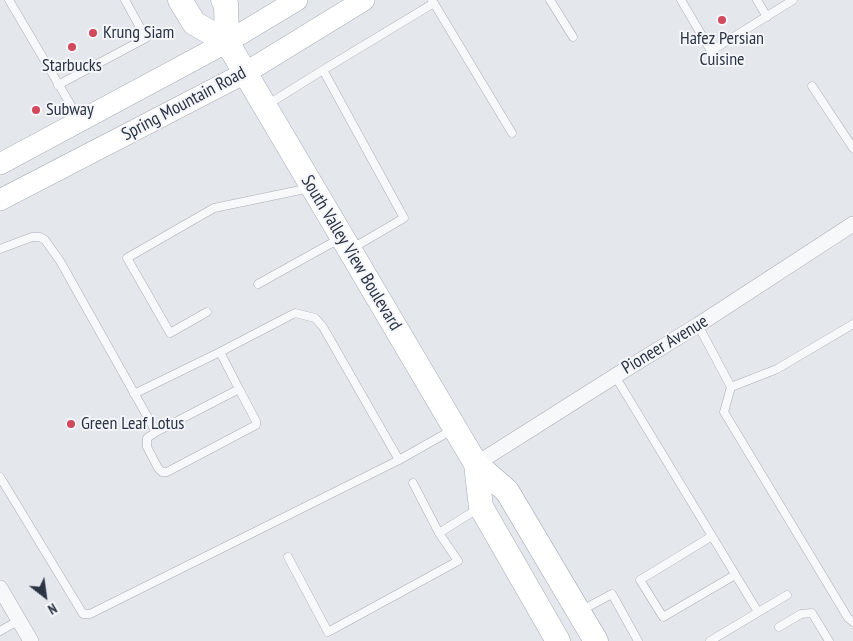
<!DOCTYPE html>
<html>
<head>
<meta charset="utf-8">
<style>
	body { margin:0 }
	#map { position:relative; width:853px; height:641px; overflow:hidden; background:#e4e7ec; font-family:"PT Sans Narrow",sans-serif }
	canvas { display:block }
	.north { position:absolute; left:20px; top:571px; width:50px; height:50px; -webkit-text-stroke:4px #f4f6f9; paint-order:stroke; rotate:150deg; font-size:14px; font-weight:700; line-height:20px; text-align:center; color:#2b3445 }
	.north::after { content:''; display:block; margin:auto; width:18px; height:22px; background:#2b3445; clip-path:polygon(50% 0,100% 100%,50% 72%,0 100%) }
</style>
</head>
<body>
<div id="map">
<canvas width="853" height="641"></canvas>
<div class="north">N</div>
</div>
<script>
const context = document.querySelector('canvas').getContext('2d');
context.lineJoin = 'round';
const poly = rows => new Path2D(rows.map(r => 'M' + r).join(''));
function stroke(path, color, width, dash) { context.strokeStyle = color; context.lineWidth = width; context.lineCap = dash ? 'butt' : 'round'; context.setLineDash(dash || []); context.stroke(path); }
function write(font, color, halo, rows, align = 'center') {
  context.font = font + ' "PT Sans Narrow",sans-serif'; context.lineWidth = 4; context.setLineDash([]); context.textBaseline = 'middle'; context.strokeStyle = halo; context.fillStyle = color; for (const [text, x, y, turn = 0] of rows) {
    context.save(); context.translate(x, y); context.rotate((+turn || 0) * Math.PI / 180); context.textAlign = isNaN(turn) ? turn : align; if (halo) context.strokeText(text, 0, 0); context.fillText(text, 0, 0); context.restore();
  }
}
const service = poly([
	[9,0,79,119],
	[432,0,512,133],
	[550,0,573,37],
	[681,0,711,51,793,0],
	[757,0,767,17],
	[323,70,434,3],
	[58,85,146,38,125,0],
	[812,86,853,148],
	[267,105,323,70,404,218,351,249],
	[0,249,32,237,40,237,45,240,60,261,156,432,239,389,220,352,295,313,315,318,323,327,399,460],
	[258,284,339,239],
	[207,312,170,333,127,258,214,208,310,188],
	[698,325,731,387,724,412,848,618,853,622],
	[615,376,758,612],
	[731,387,777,369,853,324],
	[134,394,220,352],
	[156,432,147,438,147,447,158,468,162,472,167,472,256,425,256,421,239,389],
	[0,477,80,609,83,614,90,614,399,460,452,430],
	[413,483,439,533],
	[712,536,640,580,663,617,735,575],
	[288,557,328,632,458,561,439,533,479,508],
	[582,610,612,594,638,641],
	[779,627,801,614,812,613,829,641],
	[0,631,19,620],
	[710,641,787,595]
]);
const minor = poly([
	[476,464,615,376,698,325,853,224],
	[0,588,31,641]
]);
const secondary = poly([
	[0,164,227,42,297,0],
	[0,200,245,73,364,0]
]);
const primary = poly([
	[180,0,194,23,227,42],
	[223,0,226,4,227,42,476,464,507,491,596,641],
	[476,464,481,507,558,641]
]);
const markers = [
	[722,20,5,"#d1495b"],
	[93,33,5,"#d1495b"],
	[72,47,5,"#d1495b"],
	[36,110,5,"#d1495b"],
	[71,424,5,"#d1495b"]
];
const poiNames = [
	["Krung Siam",103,33],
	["Hafez Persian",722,39,"center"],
	["Cuisine",722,60,"center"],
	["Starbucks",72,66,"center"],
	["Subway",46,110],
	["Green Leaf Lotus",81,424]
];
const streetNames = [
	["Spring Mountain Road",184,104,-28],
	["South Valley View Boulevard",351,253,59],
	["Pioneer Avenue",665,345,-31]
];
stroke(service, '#a9aeb7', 9);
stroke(minor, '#a9aeb7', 16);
stroke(secondary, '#a9aeb7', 22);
stroke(primary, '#a3abb8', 25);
stroke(service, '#f7f8fa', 8);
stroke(minor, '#f7f8fa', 15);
stroke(secondary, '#fff', 21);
stroke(primary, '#fff', 24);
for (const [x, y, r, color] of markers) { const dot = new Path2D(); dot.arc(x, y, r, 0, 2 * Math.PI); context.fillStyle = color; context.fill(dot); stroke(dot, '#f4f6f9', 2); }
write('18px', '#2b3445', '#f4f6f9', poiNames, 'left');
write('18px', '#2b3445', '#f4f6f9', streetNames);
</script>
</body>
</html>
